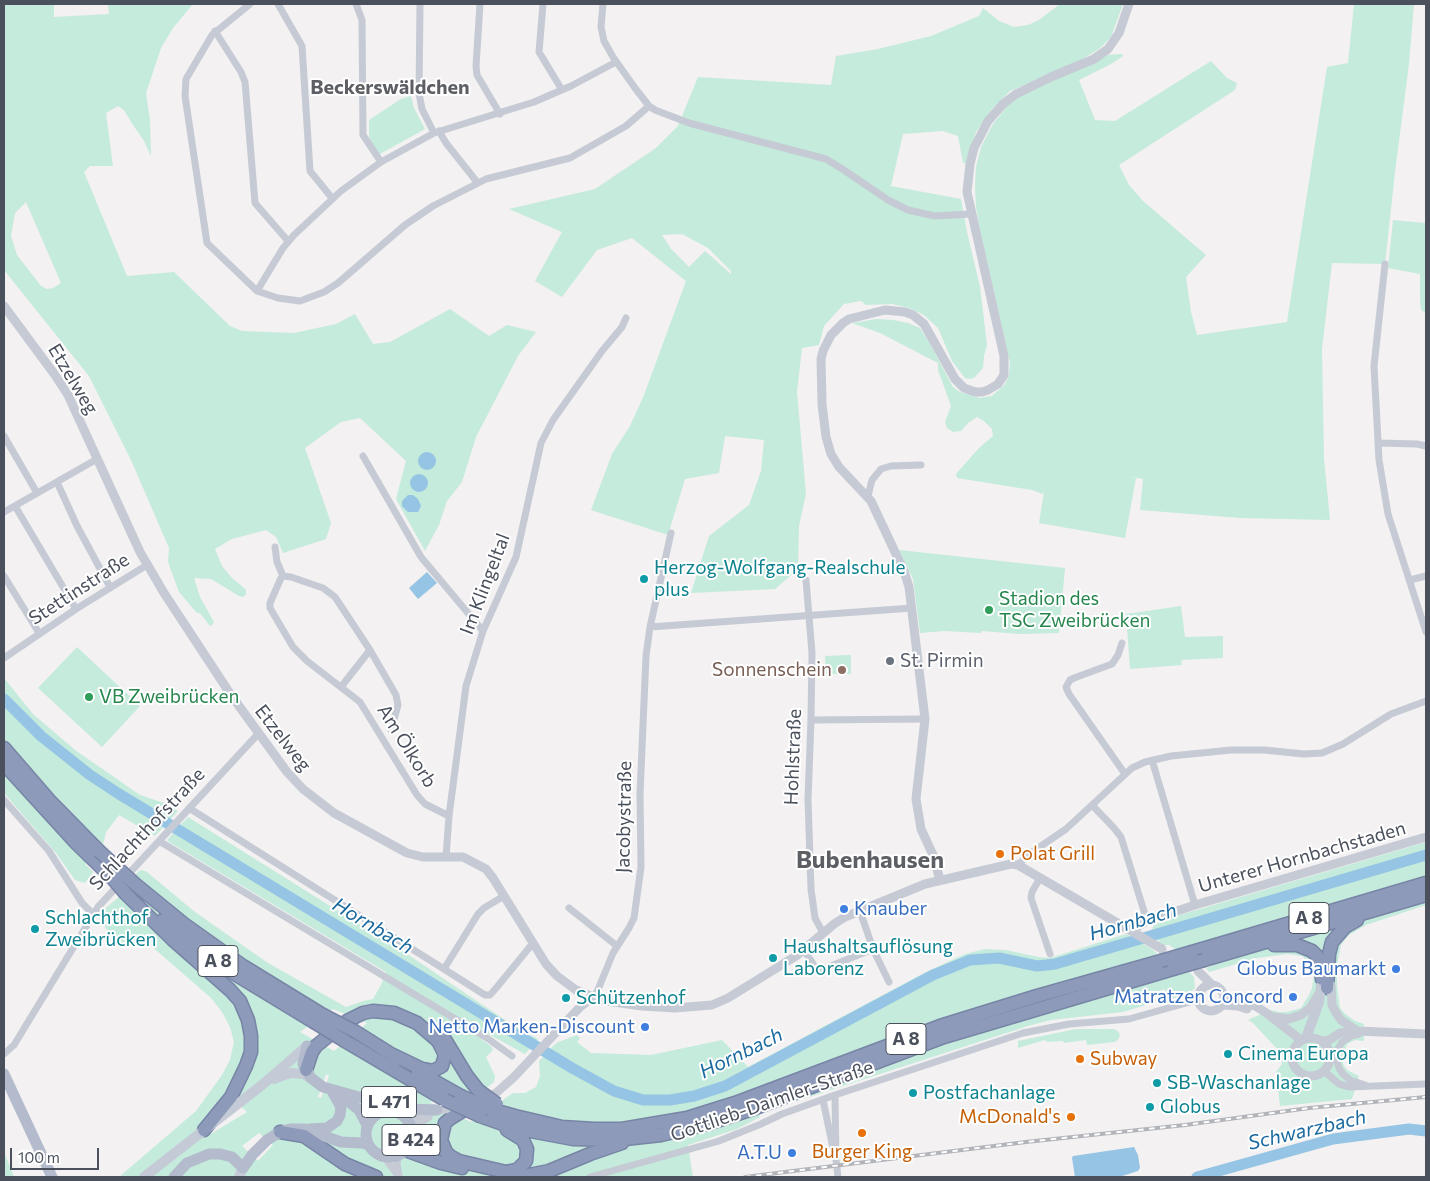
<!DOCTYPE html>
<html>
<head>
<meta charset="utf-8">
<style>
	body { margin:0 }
	#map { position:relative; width:1430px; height:1181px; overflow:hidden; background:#f3f1f1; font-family:Commissioner,sans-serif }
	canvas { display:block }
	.frame { position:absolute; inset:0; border:5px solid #4a505c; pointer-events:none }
	.scale { position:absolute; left:10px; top:1148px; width:89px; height:22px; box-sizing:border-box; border:2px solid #4a505c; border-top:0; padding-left:6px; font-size:15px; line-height:18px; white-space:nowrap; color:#4a505c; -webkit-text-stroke:4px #fff; paint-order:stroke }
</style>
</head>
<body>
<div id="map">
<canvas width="1430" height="1181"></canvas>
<div class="frame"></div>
<div class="scale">100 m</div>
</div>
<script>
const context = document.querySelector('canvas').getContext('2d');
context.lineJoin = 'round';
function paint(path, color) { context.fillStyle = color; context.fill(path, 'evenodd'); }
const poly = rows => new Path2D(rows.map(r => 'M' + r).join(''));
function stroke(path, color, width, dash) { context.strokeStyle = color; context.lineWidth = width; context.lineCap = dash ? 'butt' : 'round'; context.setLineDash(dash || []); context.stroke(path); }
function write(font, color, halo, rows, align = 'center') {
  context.font = font + ' Commissioner,sans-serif'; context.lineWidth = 4; context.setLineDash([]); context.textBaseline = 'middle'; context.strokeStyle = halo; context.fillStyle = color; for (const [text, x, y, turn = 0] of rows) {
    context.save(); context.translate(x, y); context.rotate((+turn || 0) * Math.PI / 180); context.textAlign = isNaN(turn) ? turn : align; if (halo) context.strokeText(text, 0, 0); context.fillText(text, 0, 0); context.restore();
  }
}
const green = poly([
	[4,4,54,4,54,17,109,14,108,4,193,4,173,28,161,48,146,93,150,120,151,156,144,141,133,125,124,110,118,106,106,113,113,166,90,166,84,172,127,276,174,272,230,326,242,331,294,333,336,324,355,314,373,344,390,342,450,309,489,336,507,325,536,332,518,356,476,437,462,482,447,501,439,525,425,551,396,499,406,461,360,418,341,422,305,448,331,523,326,539,283,553,276,537,266,530,232,539,215,549,222,566,232,578,242,586,246,590,246,595,242,597,239,596,211,579,194,578,200,597,214,622,211,626,209,625,201,614,196,612,179,592,168,562,169,548,131,460,89,376,4,270],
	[26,202,61,283,53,288,47,289,41,286,17,255,11,236,15,213],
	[1060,4,1123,4,1111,37,1099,49,1076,63,1010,91,991,110,976,132,966,163,963,163,958,136,943,131,903,134,891,186,961,199,967,232,980,287,987,345,984,356,983,368,975,377,971,379,965,378,952,361,938,328,924,315,909,308,892,304,866,305,861,301,844,304,824,326,819,345,802,348,797,392,806,494,799,526,798,569,775,589,691,593,709,536,749,505,761,471,764,440,725,436,719,473,685,479,668,535,591,510,612,454,630,426,644,395,686,281,632,238,597,250,562,297,535,281,562,232,509,209,595,189,656,148,678,126,698,77,831,85,836,56,878,49,931,36,979,16,983,8,999,21,1014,27,1028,25,1039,20],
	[682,234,708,248,731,271,731,274,705,251,689,267,671,249,662,235],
	[1354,4,1414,4,1409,64,1395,172,1385,264,1332,263,1322,349,1324,459,1330,520,1240,518,1140,510,1143,479,1128,476,1136,478,1125,538,1039,523,1045,485,1043,494,1032,490,957,478,956,474,979,448,993,436,992,429,984,421,977,417,968,423,961,431,953,432,947,428,945,422,951,406,938,370,938,363,880,333,852,323,877,319,893,320,908,323,920,328,929,342,953,387,960,392,980,398,992,396,1005,384,1009,375,1010,363,979,225,976,207,975,187,976,167,981,147,993,124,1005,109,1004,107,1018,97,1108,55,1122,54,1123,56,1113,63,1079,80,1095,120,1115,121,1211,61,1227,78,1237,83,1235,90,1119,165,1129,185,1143,201,1206,255,1186,277,1191,312,1197,335,1287,322,1327,67,1348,63],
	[411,96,414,108,425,129,380,154,371,142,369,136,369,120,401,99],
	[1426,217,1426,314,1421,309,1420,300,1420,274,1388,268,1393,220,1425,223],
	[899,550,1065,568,1059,633,1020,634,982,631,981,633,944,631,920,633,913,579],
	[1181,606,1185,637,1223,636,1223,658,1181,660,1182,665,1130,669,1126,614],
	[77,647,140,706,102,747,38,688],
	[851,655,851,674,826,674,825,656],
	[4,678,33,714,75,750,140,795,167,804,178,811,155,836,119,815,106,832,103,844,104,846,85,864,93,872,85,883,75,880,56,853,4,793],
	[188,817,410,956,514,1026,538,1039,525,1054,481,1030,481,1039,491,1046,493,1050,486,1057,495,1076,494,1082,484,1090,445,1100,429,1102,471,1122,513,1093,525,1093,536,1087,540,1076,539,1061,556,1043,577,1035,580,1038,577,1042,591,1053,651,1055,722,1040,748,1067,924,973,965,954,985,949,1006,950,1038,957,1050,958,1126,934,1152,949,1173,969,1183,974,1189,972,1194,977,1195,988,1189,994,1167,1000,1165,989,1143,996,1146,1005,1123,1012,1051,1020,1028,1026,772,1109,759,1114,760,1117,737,1129,688,1145,693,1177,119,1177,196,1111,222,1075,230,1060,234,1042,230,1027,222,1012,211,998,141,937,119,948,97,915,119,897,121,899,126,894,140,879,135,875,139,871,142,870,147,872,195,912,268,963,346,1007,363,1001,373,999,381,985,386,972,169,842,167,840],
	[333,1009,367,1023,334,1051,300,1032],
	[326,1074,329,1076,321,1098,318,1097],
	[227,1094,247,1112,209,1135,199,1125],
	[259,1133,273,1145,258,1161,242,1146],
	[1426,842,1426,905,1366,925,1349,935,1341,945,1337,965,1337,986,1340,1008,1344,1013,1355,1021,1364,1024,1364,1041,1355,1040,1347,1044,1343,1056,1343,1064,1347,1070,1359,1076,1352,1099,1280,1106,1276,1072,1282,1064,1280,1052,1253,1023,1248,1020,1270,1010,1279,1012,1287,1012,1301,1008,1309,995,1312,988,1314,975,1311,964,1302,956,1287,954,1257,958,1209,972,1206,968,1214,965,1183,948,1176,950,1169,945,1163,945,1152,934,1153,926,1163,920],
	[1076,1029,1114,1029,1118,1031,1120,1035,1118,1040,1114,1042,1087,1045,1086,1040,1064,1043,1063,1041,1047,1042,1045,1040,1018,1048,1018,1041],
	[4,1152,14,1177,4,1177]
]);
const water = poly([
	'418 461a9 9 0 1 1 18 0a9 9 0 1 1-18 0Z',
	'410 483a9 9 0 1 1 18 0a9 9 0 1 1-18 0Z',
	[408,495,413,495,418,499,421,506,418,512,408,512,402,506,402,501],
	[427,572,437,583,418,599,409,588],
	[1134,1147,1138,1155,1140,1168,1138,1171,1119,1177,1075,1177,1072,1158,1073,1156]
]);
const river = poly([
	[4,699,41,736,90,775,119,794,572,1068,614,1091,643,1100,670,1100,694,1096,725,1086,933,975,970,960,999,958,1037,966,1055,964,1426,855],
	[1197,1177,1333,1139,1409,1129,1426,1131]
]);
const minor = poly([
	[250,4,212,35,186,79,185,96,207,243,257,291,278,298,300,301,324,292,338,283,405,225,433,206,486,179,570,158,626,126,649,106],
	[278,4,302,46,310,171,332,198],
	[356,4,362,20,363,135,381,162],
	[420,4,419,93,422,109,434,133],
	[480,4,476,66,477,75,500,114],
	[543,4,539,52,562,90],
	[603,4,601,27,604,41,613,57,635,88,649,106,655,110,689,123,826,159,844,170,888,200,908,210,935,216,971,214],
	[215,31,241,72,245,82,255,203,288,241],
	[439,131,446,143,477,182],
	[1385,264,1374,366,1379,460,1388,514,1426,632],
	[257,291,283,248,294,235,341,191,381,162,434,133,534,102,571,86,616,62],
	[4,436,37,493],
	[1378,443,1417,444,1426,446],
	[363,456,421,557,483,631],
	[57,482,77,526,110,587],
	[868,496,872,480,881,469,891,466,921,465],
	[15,506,76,609],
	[4,512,97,459],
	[275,547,277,562,283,576],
	[4,576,39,633],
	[806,580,812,653,811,720,808,799,811,889,815,918,823,933],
	[1410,580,1426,576],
	[650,627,912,608],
	[1122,643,1118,655,1112,664,1074,678,1070,680,1066,687,1069,694,1125,774],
	[4,658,76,609,147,565],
	[341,687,370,650],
	[811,720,925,719],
	[391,730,398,705,396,695,370,650,335,597,323,588,291,577,283,576,281,578,270,603,270,608,293,647,307,661,360,702,417,795,425,804,449,816],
	[1152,760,1195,905],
	[4,800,49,851,82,903,93,914],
	[1092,805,1114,828,1121,837,1147,921],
	[189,808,485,995,490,995,497,987,533,943],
	[159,841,487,1038,512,1056],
	[446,857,449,816,466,686,483,631,516,557,541,443,553,420,602,351,622,327,626,318],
	[1018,865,1028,855,1066,829,1132,768,1145,762,1171,756,1231,750,1264,750,1304,754,1322,753,1343,744,1391,714,1426,701],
	[1040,878,1032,892,1031,898,1050,954],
	[569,908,617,946],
	[860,911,873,949,889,982],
	[804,950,815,967,821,970,873,949],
	[444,969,478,914,484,908,504,896],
	[592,998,597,992,613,953,629,928,634,918,641,867,640,794,646,656,650,627,671,533],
	[1359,1034,1351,1036,1342,1042,1337,1051,1336,1059,1339,1068,1343,1074,1350,1080,1365,1085],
	[4,1054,14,1045,98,907,258,734],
	[1324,1071,1339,1084,1350,1087,1426,1084],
	[835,1095,836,1160,838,1177],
	[823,1100,833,1148],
	[398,1155,397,1164,399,1175],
	[384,1157,399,1177],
	[590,1177,719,1141,761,1124,782,1114,835,1095,1023,1033,1069,1024,1129,1019,1197,1000]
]);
const tertiary = poly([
	[4,306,55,375,68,395,140,552,164,593,231,695,287,772,303,789,334,813,407,853,423,857,463,857,486,869,493,878,546,964,557,976,576,990,600,1000,642,1006,675,1008,712,1005,728,998,796,956,834,924,845,917,925,884,1011,864,1018,865,1162,949],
	[940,880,933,855,921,829,916,799,925,719,909,587,904,571,871,501,839,467,831,454,826,437,822,404,821,359,823,351,831,335,843,323,849,319,885,310,905,312,913,315,924,324,955,379,964,388,975,392,982,392,988,390,998,384,1004,375,1004,356,967,192,970,164,974,148,988,121,1003,104,1016,94,1051,77,1094,59,1108,49,1119,33,1129,4],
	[1131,931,1147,921,1195,905,1426,837],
	[1198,971,1212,985],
	'1198 998a13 13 0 1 1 26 0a13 13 0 1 1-26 0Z',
	[1331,985,1332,1005,1335,1011,1341,1020,1357,1031],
	[1224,995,1255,1006,1265,1012,1301,1040],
	[1223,1005,1238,1006,1247,1009],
	[1274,1017,1289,1019,1301,1015,1310,1008,1318,995],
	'1292 1057a19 19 0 1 1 38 0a19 19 0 1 1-38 0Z',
	[1322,1041,1329,1040,1340,1033,1358,1031,1426,1034],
	[484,1101,496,1093,514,1077,580,1007,592,998],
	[405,1117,416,1117,437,1110,459,1107],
	[412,1129,418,1123,428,1117]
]);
const secondary = poly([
	[1306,1038,1319,1002,1321,986],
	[274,1079,284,1075,292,1073,304,1074,312,1079],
	[144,1177,262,1085,307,1046],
	[239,1177,243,1168]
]);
const primary = poly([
	[307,1046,303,1064,311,1078,323,1087,359,1097,393,1103,408,1109,437,1110],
	[4,1074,52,1177],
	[338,1096,349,1102,359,1110,367,1125],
	'366 1134a23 23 0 1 1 46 0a23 23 0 1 1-46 0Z',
	[309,1129,327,1128,337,1121,340,1115,341,1107,333,1093],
	[243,1168,252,1155,267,1140,280,1132,290,1129,304,1129,341,1142,362,1143,369,1145],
	[174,1177,187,1163,209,1154,220,1154,232,1157,243,1168]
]);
const motorway = poly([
	[4,748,49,800,99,851],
	[4,764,76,843,114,880],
	[135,884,184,924,243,966,323,1015],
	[126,894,172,939,230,990,240,1001,248,1020,251,1036,251,1052,246,1066,231,1097,204,1130],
	[163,920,235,974,314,1022],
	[1274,945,1297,945,1312,951,1317,956,1321,965,1322,979],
	[1192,952,1426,883],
	[1204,960,1426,895],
	[1327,988,1329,954,1332,942,1345,927,1357,920],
	[356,1032,399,1059],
	[444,1038,467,1076,478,1090],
	[345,1041,445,1100],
	[306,1070,312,1052,316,1046,347,1021,363,1013,373,1011,394,1013,417,1023,438,1041,445,1055,442,1066,433,1071,422,1069,393,1055],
	[418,1072,461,1096],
	[472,1105,451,1118,445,1123,441,1140,446,1152,450,1156,459,1161,506,1172,517,1170,526,1161,527,1149,523,1140,507,1130],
	[490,1109,515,1116,562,1127,594,1129,622,1129,687,1118,735,1103,940,1026,1037,996,1161,961],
	[480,1116,514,1128,573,1139,616,1140,661,1135,711,1123,753,1109,944,1037,1173,969],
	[280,1132,304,1136,345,1164,376,1177],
	[412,1138,418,1146,428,1154],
	[405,1150,441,1163,462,1168],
	[519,1177,549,1171,590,1154,622,1143]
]);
const rail = poly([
	[745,1177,1026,1142,1185,1125,1309,1108,1426,1097]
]);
const motorwayBridge = poly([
	[99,851,135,884],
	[114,880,126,894],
	[1161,961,1192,952],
	[1173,969,1204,960],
	[323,1015,356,1032],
	[314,1022,345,1041],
	[478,1090,497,1104],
	[461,1096,490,1109],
	[445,1100,480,1116]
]);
const markers = [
	[644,579,5,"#0f9aa8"],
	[989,610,5,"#2e9e5b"],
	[890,661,5,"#6b7280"],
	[842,670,5,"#8d6e63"],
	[89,697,5,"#2e9e5b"],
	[1000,854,5,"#e8710a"],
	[844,909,5,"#3f7fe0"],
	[35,929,5,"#0f9aa8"],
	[773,958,5,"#0f9aa8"],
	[1396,969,5,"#3f7fe0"],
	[1293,997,5,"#3f7fe0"],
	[566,998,5,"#0f9aa8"],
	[645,1027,5,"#3f7fe0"],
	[1228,1054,5,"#0f9aa8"],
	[1080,1059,5,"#e8710a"],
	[1157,1083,5,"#0f9aa8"],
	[913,1093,5,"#0f9aa8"],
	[1150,1107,5,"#0f9aa8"],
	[1071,1117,5,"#e8710a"],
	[862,1133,5,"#e8710a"],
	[792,1153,5,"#3f7fe0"]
];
const shields = [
	[1309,918,40],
	[218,961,40],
	[906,1039,40],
	[389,1102,55],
	[411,1140,58]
];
const shieldNames = [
	["A 8",1309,918],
	["A 8",218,961],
	["A 8",906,1039],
	["L 471",389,1102],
	["B 424",411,1140]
];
const streetNames = [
	["Etzelweg",73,379,59],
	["Im Klingeltal",485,584,-69],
	["Stettinstraße",79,589,-33],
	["Etzelweg",283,738,52],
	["Am Ölkorb",407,746,58],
	["Hohlstraße",793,757,-88],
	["Jacobystraße",624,817,-89],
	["Schlachthofstraße",147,829,-47],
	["Unterer Hornbachstaden",1302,857,-16],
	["Gottlieb-Daimler-Straße",772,1101,-19]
];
const cultureNames = [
	["Herzog-Wolfgang-Realschule",654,568],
	["plus",654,590],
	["Schlachthof",45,918],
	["Zweibrücken",45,940],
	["Haushaltsauflösung",783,947],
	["Laborenz",783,969],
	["Schützenhof",576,998],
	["Cinema Europa",1238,1054],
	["SB-Waschanlage",1167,1083],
	["Postfachanlage",923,1093],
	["Globus",1160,1107]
];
const leisureNames = [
	["Stadion des",999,599],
	["TSC Zweibrücken",999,621],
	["VB Zweibrücken",99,697]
];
const worshipNames = [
	["St. Pirmin",900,661]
];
const educationNames = [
	["Sonnenschein",832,670]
];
const foodNames = [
	["Polat Grill",1010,854],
	["Subway",1090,1059],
	["McDonald's",1061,1117,"right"],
	["Burger King",862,1152,"center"]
];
const shopNames = [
	["Knauber",854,909,"left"],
	["Globus Baumarkt",1386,969],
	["Matratzen Concord",1283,997],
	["Netto Marken-Discount",635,1027],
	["A.T.U",782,1153]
];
const neighbourhoodNames = [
	["Beckerswäldchen",390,87]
];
const waterNames = [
	["Hornbach",1133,922,-16],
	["Hornbach",373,926,31],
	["Hornbach",741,1053,-26],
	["Schwarzbach",1307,1130,-13]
];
const districtNames = [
	["Bubenhausen",870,860]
];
paint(green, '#c4ebdb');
paint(water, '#95c4e4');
stroke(river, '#95c4e4', 11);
stroke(motorway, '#7885a6', 15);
stroke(minor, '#c5cad4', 7);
stroke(tertiary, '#c5cad4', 9);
stroke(secondary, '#c5cad7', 10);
stroke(primary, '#b3bbcc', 11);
stroke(motorway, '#8d9aba', 12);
stroke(rail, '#b3b4ba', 4);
stroke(rail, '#fff', 2, [5.5]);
stroke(motorwayBridge, '#7885a6', 15, []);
stroke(motorwayBridge, '#8d9aba', 12);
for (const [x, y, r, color] of markers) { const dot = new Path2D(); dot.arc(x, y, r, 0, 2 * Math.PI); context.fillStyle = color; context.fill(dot); stroke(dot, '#fff', 2); }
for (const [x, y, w] of shields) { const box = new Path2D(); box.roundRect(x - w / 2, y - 15.5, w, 31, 4); context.fillStyle = '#fff'; context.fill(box); stroke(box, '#4a505c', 1); }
write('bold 18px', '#4a505c', null, shieldNames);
write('19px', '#4a505c', '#fff', streetNames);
write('19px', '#0d838f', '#fff', cultureNames, 'left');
write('19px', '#27864d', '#fff', leisureNames, 'left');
write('19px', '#5b616d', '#fff', worshipNames, 'left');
write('19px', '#785e54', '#fff', educationNames, 'right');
write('19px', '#c56008', '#fff', foodNames, 'left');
write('19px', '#366cbe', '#fff', shopNames, 'right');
write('bold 20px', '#5d5f65', '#fff', neighbourhoodNames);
write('italic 20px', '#1a699f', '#fff', waterNames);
write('bold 24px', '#5d5f65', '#fff', districtNames);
</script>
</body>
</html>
